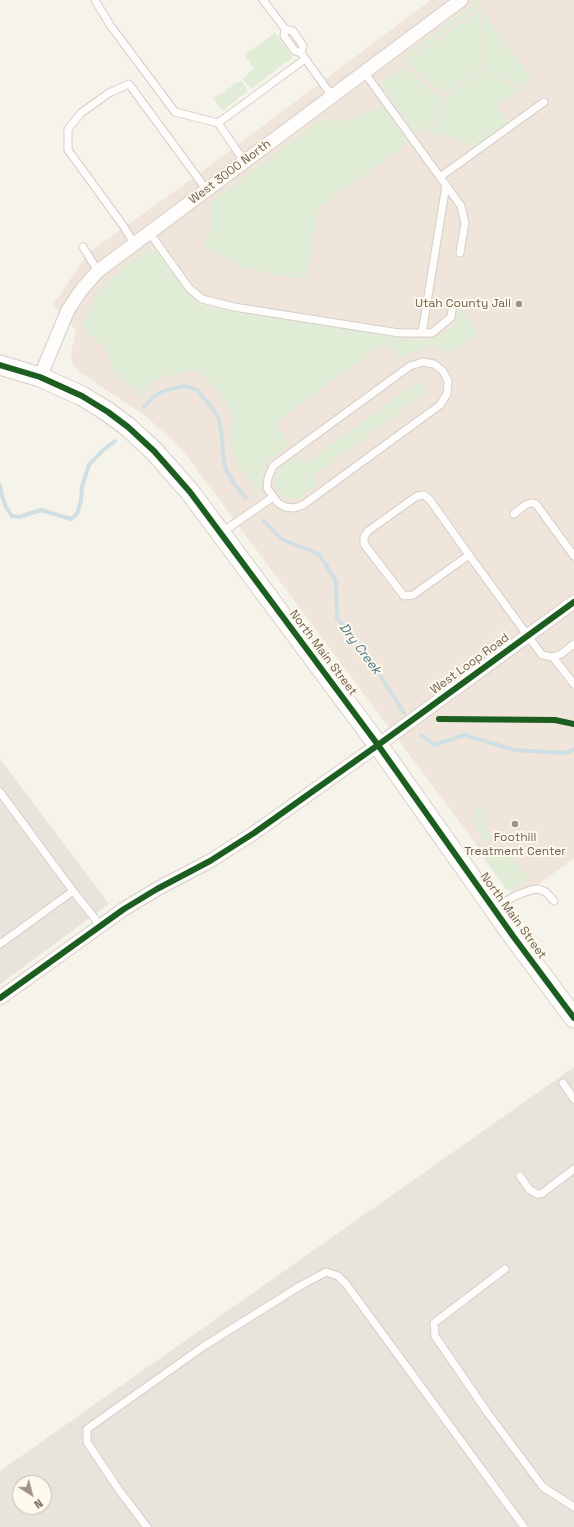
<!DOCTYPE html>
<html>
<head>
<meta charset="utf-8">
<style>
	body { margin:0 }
	#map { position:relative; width:574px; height:1527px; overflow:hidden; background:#f6f3eb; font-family:"Space Grotesk",sans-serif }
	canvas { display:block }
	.north { position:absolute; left:12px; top:1475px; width:40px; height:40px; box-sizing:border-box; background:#fdf9ed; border:1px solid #c5bcad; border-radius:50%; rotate:144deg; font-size:11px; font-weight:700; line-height:16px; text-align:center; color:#71604e }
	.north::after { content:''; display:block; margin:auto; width:14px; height:18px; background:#a09385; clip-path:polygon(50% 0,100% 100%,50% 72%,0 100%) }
</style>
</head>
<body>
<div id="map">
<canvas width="574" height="1527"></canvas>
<div class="north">N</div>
</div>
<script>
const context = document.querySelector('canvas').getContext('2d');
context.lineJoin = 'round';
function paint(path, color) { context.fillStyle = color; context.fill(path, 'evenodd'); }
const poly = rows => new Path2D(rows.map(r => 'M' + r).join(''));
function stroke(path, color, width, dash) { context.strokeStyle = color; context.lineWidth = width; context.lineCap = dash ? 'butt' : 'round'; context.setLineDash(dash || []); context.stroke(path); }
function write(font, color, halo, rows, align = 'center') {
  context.font = font + ' "Space Grotesk",sans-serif'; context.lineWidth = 4; context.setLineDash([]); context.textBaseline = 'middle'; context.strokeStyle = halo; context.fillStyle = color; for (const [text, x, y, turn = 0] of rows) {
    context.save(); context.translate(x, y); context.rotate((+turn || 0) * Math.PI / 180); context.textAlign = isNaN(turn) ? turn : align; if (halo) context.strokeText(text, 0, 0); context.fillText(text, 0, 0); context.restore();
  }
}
const commercial = poly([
	[431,0,574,0,574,859,517,899,182,450,147,417,91,380,79,371,73,365,71,354,76,330,53,305,88,253,207,168]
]);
const industrial = poly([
	[0,759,109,904,0,984],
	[574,1067,574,1527,0,1527,0,1471],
	[20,1483,44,1483,44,1507,20,1507]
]);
const green = poly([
	[479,0,483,3,404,62,402,58],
	[480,9,483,14,480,17,481,68,445,94,427,81,408,65,407,62],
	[485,15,532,80,522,87,484,68,483,66,482,17],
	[275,33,293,57,251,89,243,79,254,68,244,55],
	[400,68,412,73,431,92,443,97,440,119,426,129,425,128,416,133,382,85,381,82],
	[482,69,520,89,516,93,497,107,509,124,474,148,467,143,456,138,426,132,442,120,446,96],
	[241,80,248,91,224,110,221,109,213,98,224,92,228,88,231,87,234,83,238,83],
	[383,105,408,138,402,148,319,207,307,278,285,277,240,267,217,253,210,252,203,246,209,236,212,226,210,203,319,121,351,120],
	[148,250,155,252,160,256,186,292,200,304,207,307,331,326,418,341,433,338,445,332,453,326,458,309,462,310,478,333,447,356,428,342,427,345,431,351,423,350,412,352,398,359,389,347,383,345,365,357,278,421,278,428,289,445,273,456,265,466,259,492,236,464,231,439,233,419,228,404,215,388,198,372,190,371,157,379,141,396,112,369,105,347,92,338,81,325,99,290,110,279,142,253],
	[419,381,427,392,313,476,318,483,317,486,298,499,292,499,285,497,277,491,275,486,275,477,279,470,284,466,298,456,304,464],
	[479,804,489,816,482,822,491,834,489,836,491,839,488,840,485,840,472,822,478,817,473,809],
	[502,844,529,879,528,881,510,889,506,889,481,854,483,849,489,849,493,847,495,849]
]);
const stream = poly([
	[144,407,153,397,166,390,185,386,197,390,210,405,218,417,222,436,223,456,226,470,235,485,246,498],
	[0,485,2,496,6,507,12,516,19,517,41,510,71,519,77,514,81,501,82,487,89,465,101,452,115,441],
	[264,521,281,539,319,554,336,581,337,618,358,643,380,675,404,713],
	[421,735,434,745,465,735,514,750,565,753,574,750]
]);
const lane = poly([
	[95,0,110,25,175,112,218,123,244,161],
	[263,0,285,29,293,31,303,46,301,53],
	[285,29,284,36,295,51,301,53,332,96],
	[364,72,461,206,465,223,460,253],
	[218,123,305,59],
	[440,177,544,102],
	[149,232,189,288,202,299,234,307,399,333,432,333,451,317,453,304],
	[134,243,122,224,68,150,68,129,81,113,109,93,129,84,206,189],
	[83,247,98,271],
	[422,333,446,185],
	[423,362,434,364,443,371,448,381,447,394,440,405,303,505,294,508,285,507,278,503,267,488,268,478,273,466,410,366,423,362],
	[514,514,525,505,531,503,536,504,574,556],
	[221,533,273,497],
	[469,555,430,500,424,495,417,496,368,531,364,537,364,544,404,596,413,595,469,555,542,655,553,657,561,654,574,644],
	[553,657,574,684],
	[0,792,73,891,100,925],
	[494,908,515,896,531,890,538,889,546,892,554,901],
	[0,944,73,891],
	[563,1083,574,1099],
	[520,1176,529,1189,537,1194,541,1194,574,1169],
	[505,1269,434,1323,435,1336,487,1412,543,1487,574,1507],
	[147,1527,119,1490,87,1442,87,1429,204,1346,300,1286,326,1272,338,1276,346,1284,524,1527]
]);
const street = poly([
	[40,377,68,310,82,289,98,271,461,0],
	[0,998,124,909,157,889,210,861,254,833,378,745,574,602]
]);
const secondary = poly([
	[0,365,40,377,82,396,108,412,128,427,154,451,190,492,378,745,513,936,574,1018]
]);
const cycleway = poly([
	[0,365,40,377,82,396,108,412,128,427,154,451,190,492,378,745,513,936,574,1018],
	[439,719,555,720,574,724],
	[0,998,124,909,157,889,210,861,254,833,378,745,574,602]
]);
const markers = [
	[519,304,4,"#a09385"],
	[515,824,4,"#a09385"]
];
const streetNames = [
	["West 3000 North",230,172,-37],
	["North Main Street",323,653,53],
	["West Loop Road",470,664,-36],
	["North Main Street",513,916,54]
];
const poiNames = [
	["Utah County Jail",511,304],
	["Foothill",515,838,"center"],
	["Treatment Center",515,852,"center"]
];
const waterNames = [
	["Dry Creek",360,649,53]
];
paint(commercial, '#f0e5da');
paint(industrial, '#e8e4dc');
paint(green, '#e1ecd7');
stroke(stream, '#cfdfe4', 4);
stroke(lane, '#d4cfc8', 9);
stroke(street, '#d4cfc8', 15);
stroke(secondary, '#d4d0c8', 21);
stroke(lane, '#fefdfc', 7);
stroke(street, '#fefdfc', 13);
stroke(secondary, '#fefdfc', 19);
stroke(cycleway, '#1b5e20', 6);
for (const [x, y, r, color] of markers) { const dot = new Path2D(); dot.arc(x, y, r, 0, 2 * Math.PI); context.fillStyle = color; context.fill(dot); stroke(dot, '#fdf9ed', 1.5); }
write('12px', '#71604e', '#fdf9ed', streetNames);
write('12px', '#71604e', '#fdf9ed', poiNames, 'right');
write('italic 13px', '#4e7588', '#fdf9ed', waterNames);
</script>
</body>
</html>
